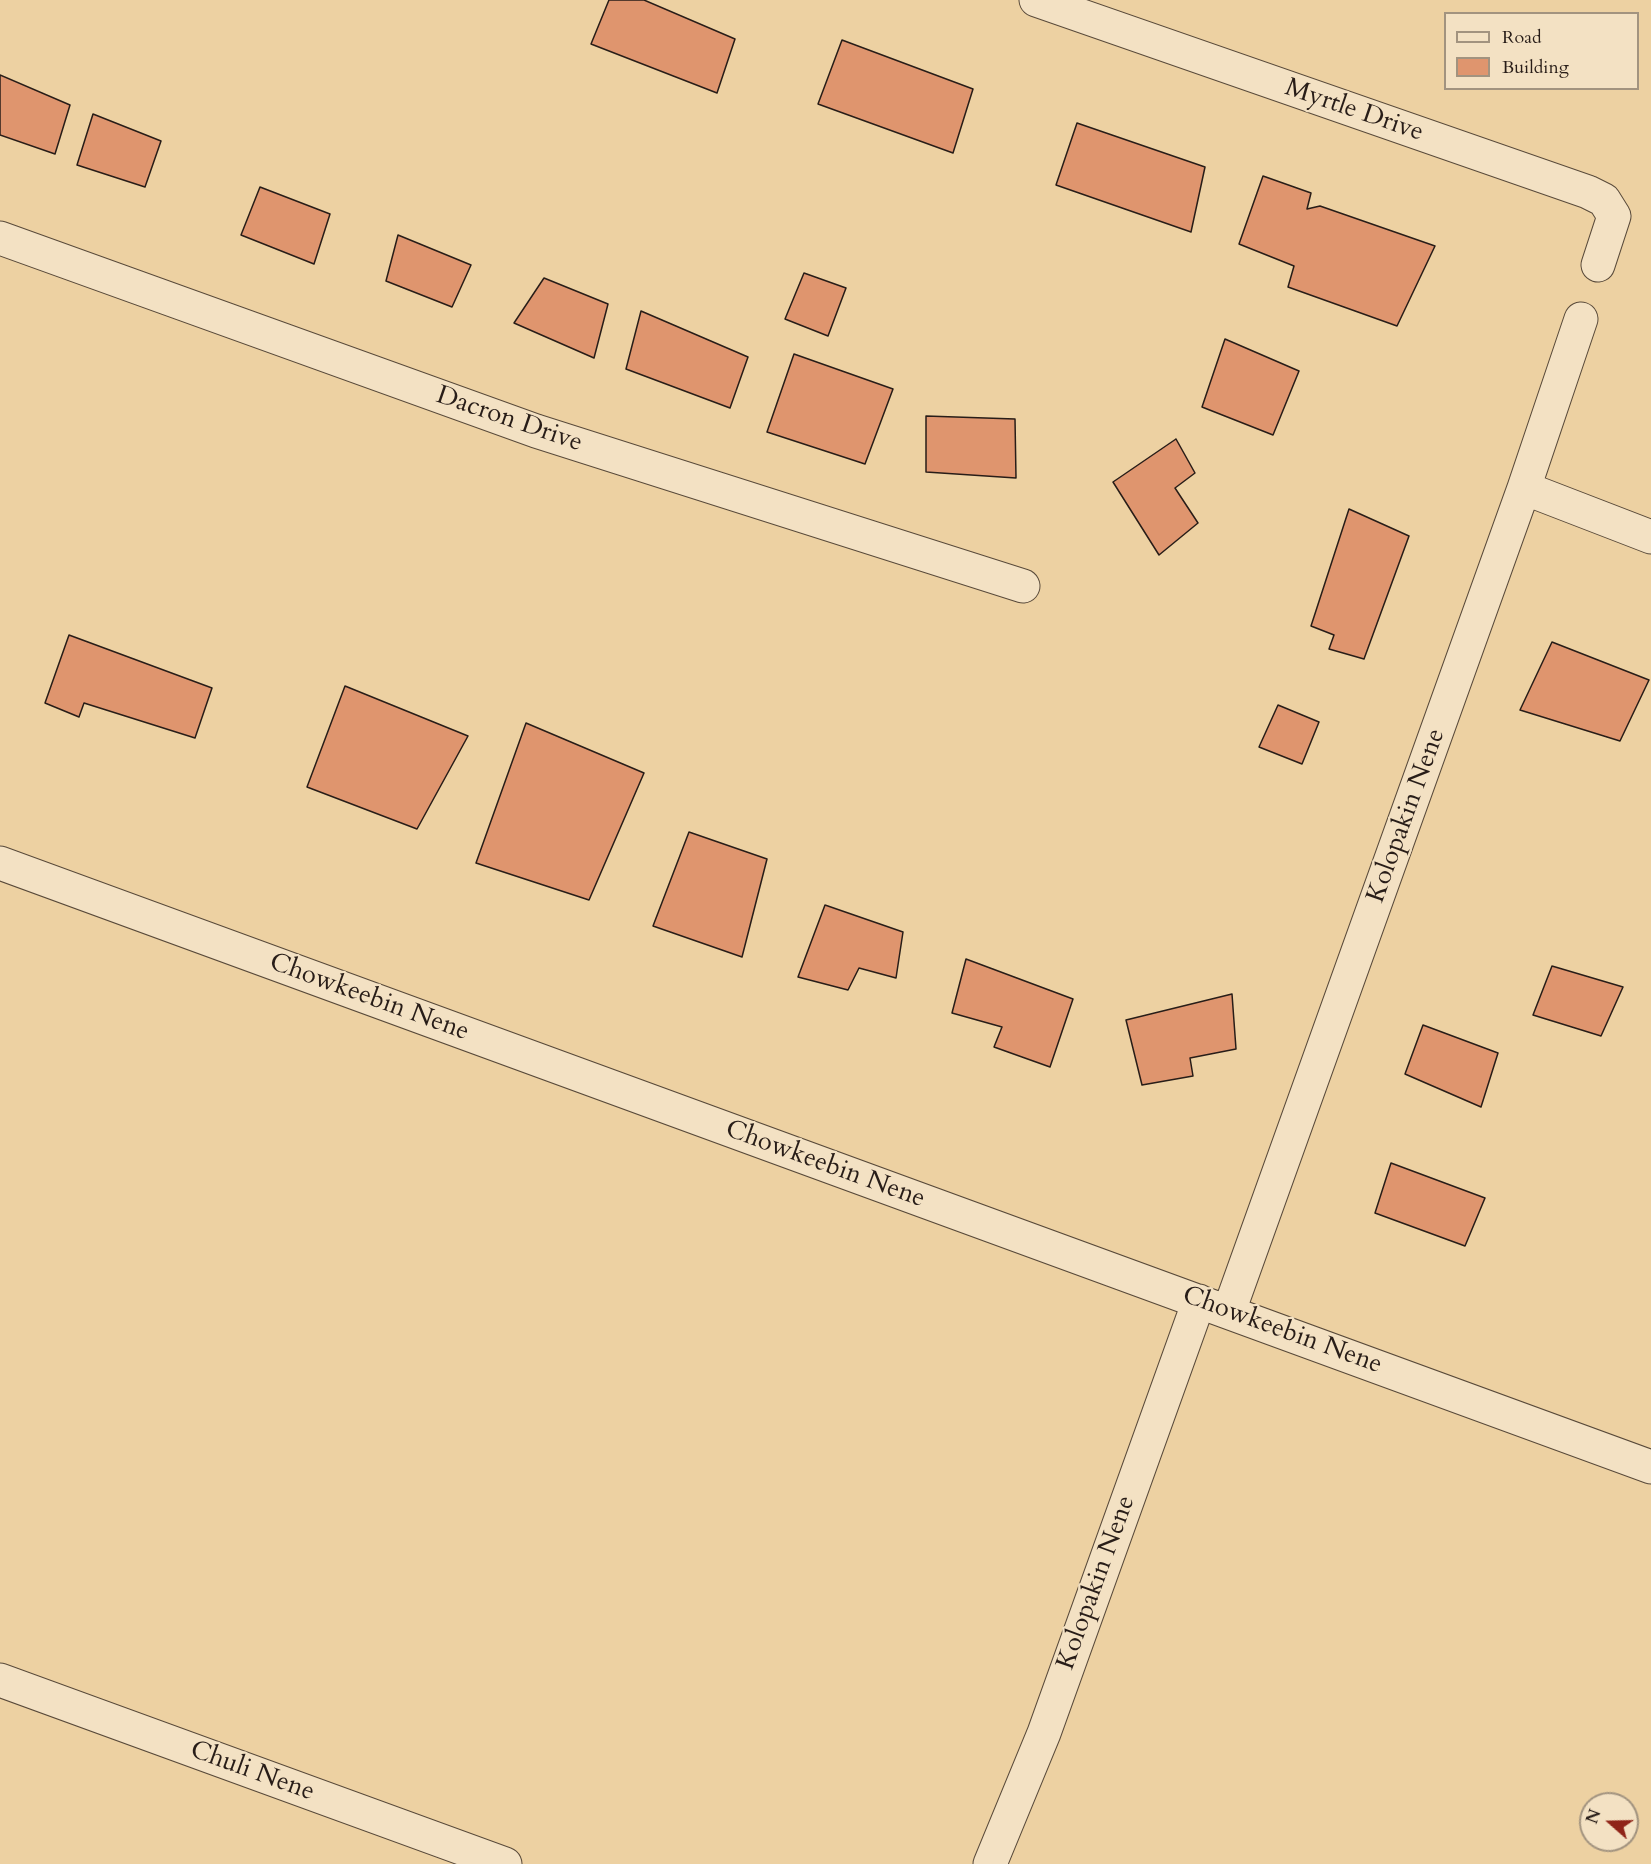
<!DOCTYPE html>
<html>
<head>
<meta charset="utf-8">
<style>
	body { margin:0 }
	#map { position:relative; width:1651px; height:1864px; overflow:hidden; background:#edd1a2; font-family:Cardo,serif }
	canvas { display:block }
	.legend { position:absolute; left:1444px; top:12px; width:195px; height:78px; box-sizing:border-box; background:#f3e1c3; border:2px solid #a2937f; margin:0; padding:8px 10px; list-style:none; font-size:18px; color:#281d18 }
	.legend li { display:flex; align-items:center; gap:12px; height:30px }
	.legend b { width:30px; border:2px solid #a2937f }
	.north { position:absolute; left:1579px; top:1792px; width:60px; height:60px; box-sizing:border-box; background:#f3e1c3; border:2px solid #a2937f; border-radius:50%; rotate:290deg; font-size:16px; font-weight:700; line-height:24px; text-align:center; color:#281d18 }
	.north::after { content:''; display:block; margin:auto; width:21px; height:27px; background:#8f2418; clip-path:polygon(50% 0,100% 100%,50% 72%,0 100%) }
</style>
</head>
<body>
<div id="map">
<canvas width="1651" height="1864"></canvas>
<ul class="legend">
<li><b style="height:8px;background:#f3e1c3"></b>Road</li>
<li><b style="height:16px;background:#df956e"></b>Building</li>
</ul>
<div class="north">N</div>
</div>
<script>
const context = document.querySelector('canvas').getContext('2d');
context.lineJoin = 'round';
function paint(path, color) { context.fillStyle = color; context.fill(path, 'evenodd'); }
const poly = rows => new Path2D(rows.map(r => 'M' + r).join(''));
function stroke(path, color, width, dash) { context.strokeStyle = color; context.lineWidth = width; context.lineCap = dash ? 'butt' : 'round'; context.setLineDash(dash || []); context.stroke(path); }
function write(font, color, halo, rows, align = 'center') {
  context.font = font + ' Cardo,serif'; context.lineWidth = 4.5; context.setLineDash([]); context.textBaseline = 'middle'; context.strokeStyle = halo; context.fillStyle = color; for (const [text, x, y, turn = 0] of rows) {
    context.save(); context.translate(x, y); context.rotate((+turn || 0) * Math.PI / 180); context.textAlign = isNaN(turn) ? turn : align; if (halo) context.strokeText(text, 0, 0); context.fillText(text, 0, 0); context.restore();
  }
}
const building = poly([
	[609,0,644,0,735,39,717,93,591,44,609,0],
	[842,40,973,89,953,153,818,104,842,40],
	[0,75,70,105,55,154,0,135,0,75],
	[93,114,161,141,145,187,77,165,93,114],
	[1077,123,1205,167,1191,232,1056,185,1077,123],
	[1263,176,1311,193,1307,209,1320,206,1435,246,1397,326,1288,287,1294,266,1239,244,1263,176],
	[260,187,330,214,314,264,241,235,260,187],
	[398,235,471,265,452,307,386,281,398,235],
	[804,273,846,288,828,336,785,319,804,273],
	[544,278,608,304,594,358,514,323,544,278],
	[641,311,748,357,730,408,626,369,641,311],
	[1225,339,1299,371,1273,435,1202,407,1225,339],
	[794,354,893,389,865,464,767,432,794,354],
	[926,416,1015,419,1016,478,926,472,926,416],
	[1176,439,1195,473,1175,488,1198,523,1159,555,1113,482,1176,439],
	[1349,509,1409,536,1364,659,1329,649,1334,635,1311,626,1349,509],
	[69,635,212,688,195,738,84,703,79,717,45,703,69,635],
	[1552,642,1649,680,1620,741,1520,710,1552,642],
	[345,686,468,736,417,829,307,787,345,686],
	[1278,705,1319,722,1302,764,1259,747,1278,705],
	[526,723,644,773,589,900,476,863,526,723],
	[689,832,767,859,742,957,653,926,689,832],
	[825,905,903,932,896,978,859,968,848,990,798,977,825,905],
	[966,959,1073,999,1050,1067,994,1047,1002,1027,952,1013,966,959],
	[1552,966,1623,987,1601,1036,1533,1015,1552,966],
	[1232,994,1236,1049,1190,1058,1193,1076,1142,1085,1126,1020,1232,994],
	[1423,1025,1498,1053,1481,1107,1405,1074,1423,1025],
	[1391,1163,1485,1198,1465,1246,1375,1213,1391,1163]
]);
const street = poly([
	[1036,0,1588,192,1604,200,1614,216,1598,265],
	[0,238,536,431,1023,586],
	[1524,488,1651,537],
	[0,863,1651,1467],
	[1229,1311,1524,488,1581,319],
	[0,1680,505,1864],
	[990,1864,1044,1733,1199,1301]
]);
const streetNames = [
	["Myrtle Drive",1354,111,19],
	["Dacron Drive",509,420,19],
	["Kolopakin Nene",1407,816,-70],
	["Chowkeebin Nene",369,998,20],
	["Chowkeebin Nene",825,1165,20],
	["Chowkeebin Nene",1282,1331,20],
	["Kolopakin Nene",1097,1583,-70],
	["Chuli Nene",252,1772,20]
];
paint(building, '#df956e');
stroke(building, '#281d18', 1.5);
stroke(street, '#594a3a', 35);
stroke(street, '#f3e1c3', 33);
write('26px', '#281d18', '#f3e1c3', streetNames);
</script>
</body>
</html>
